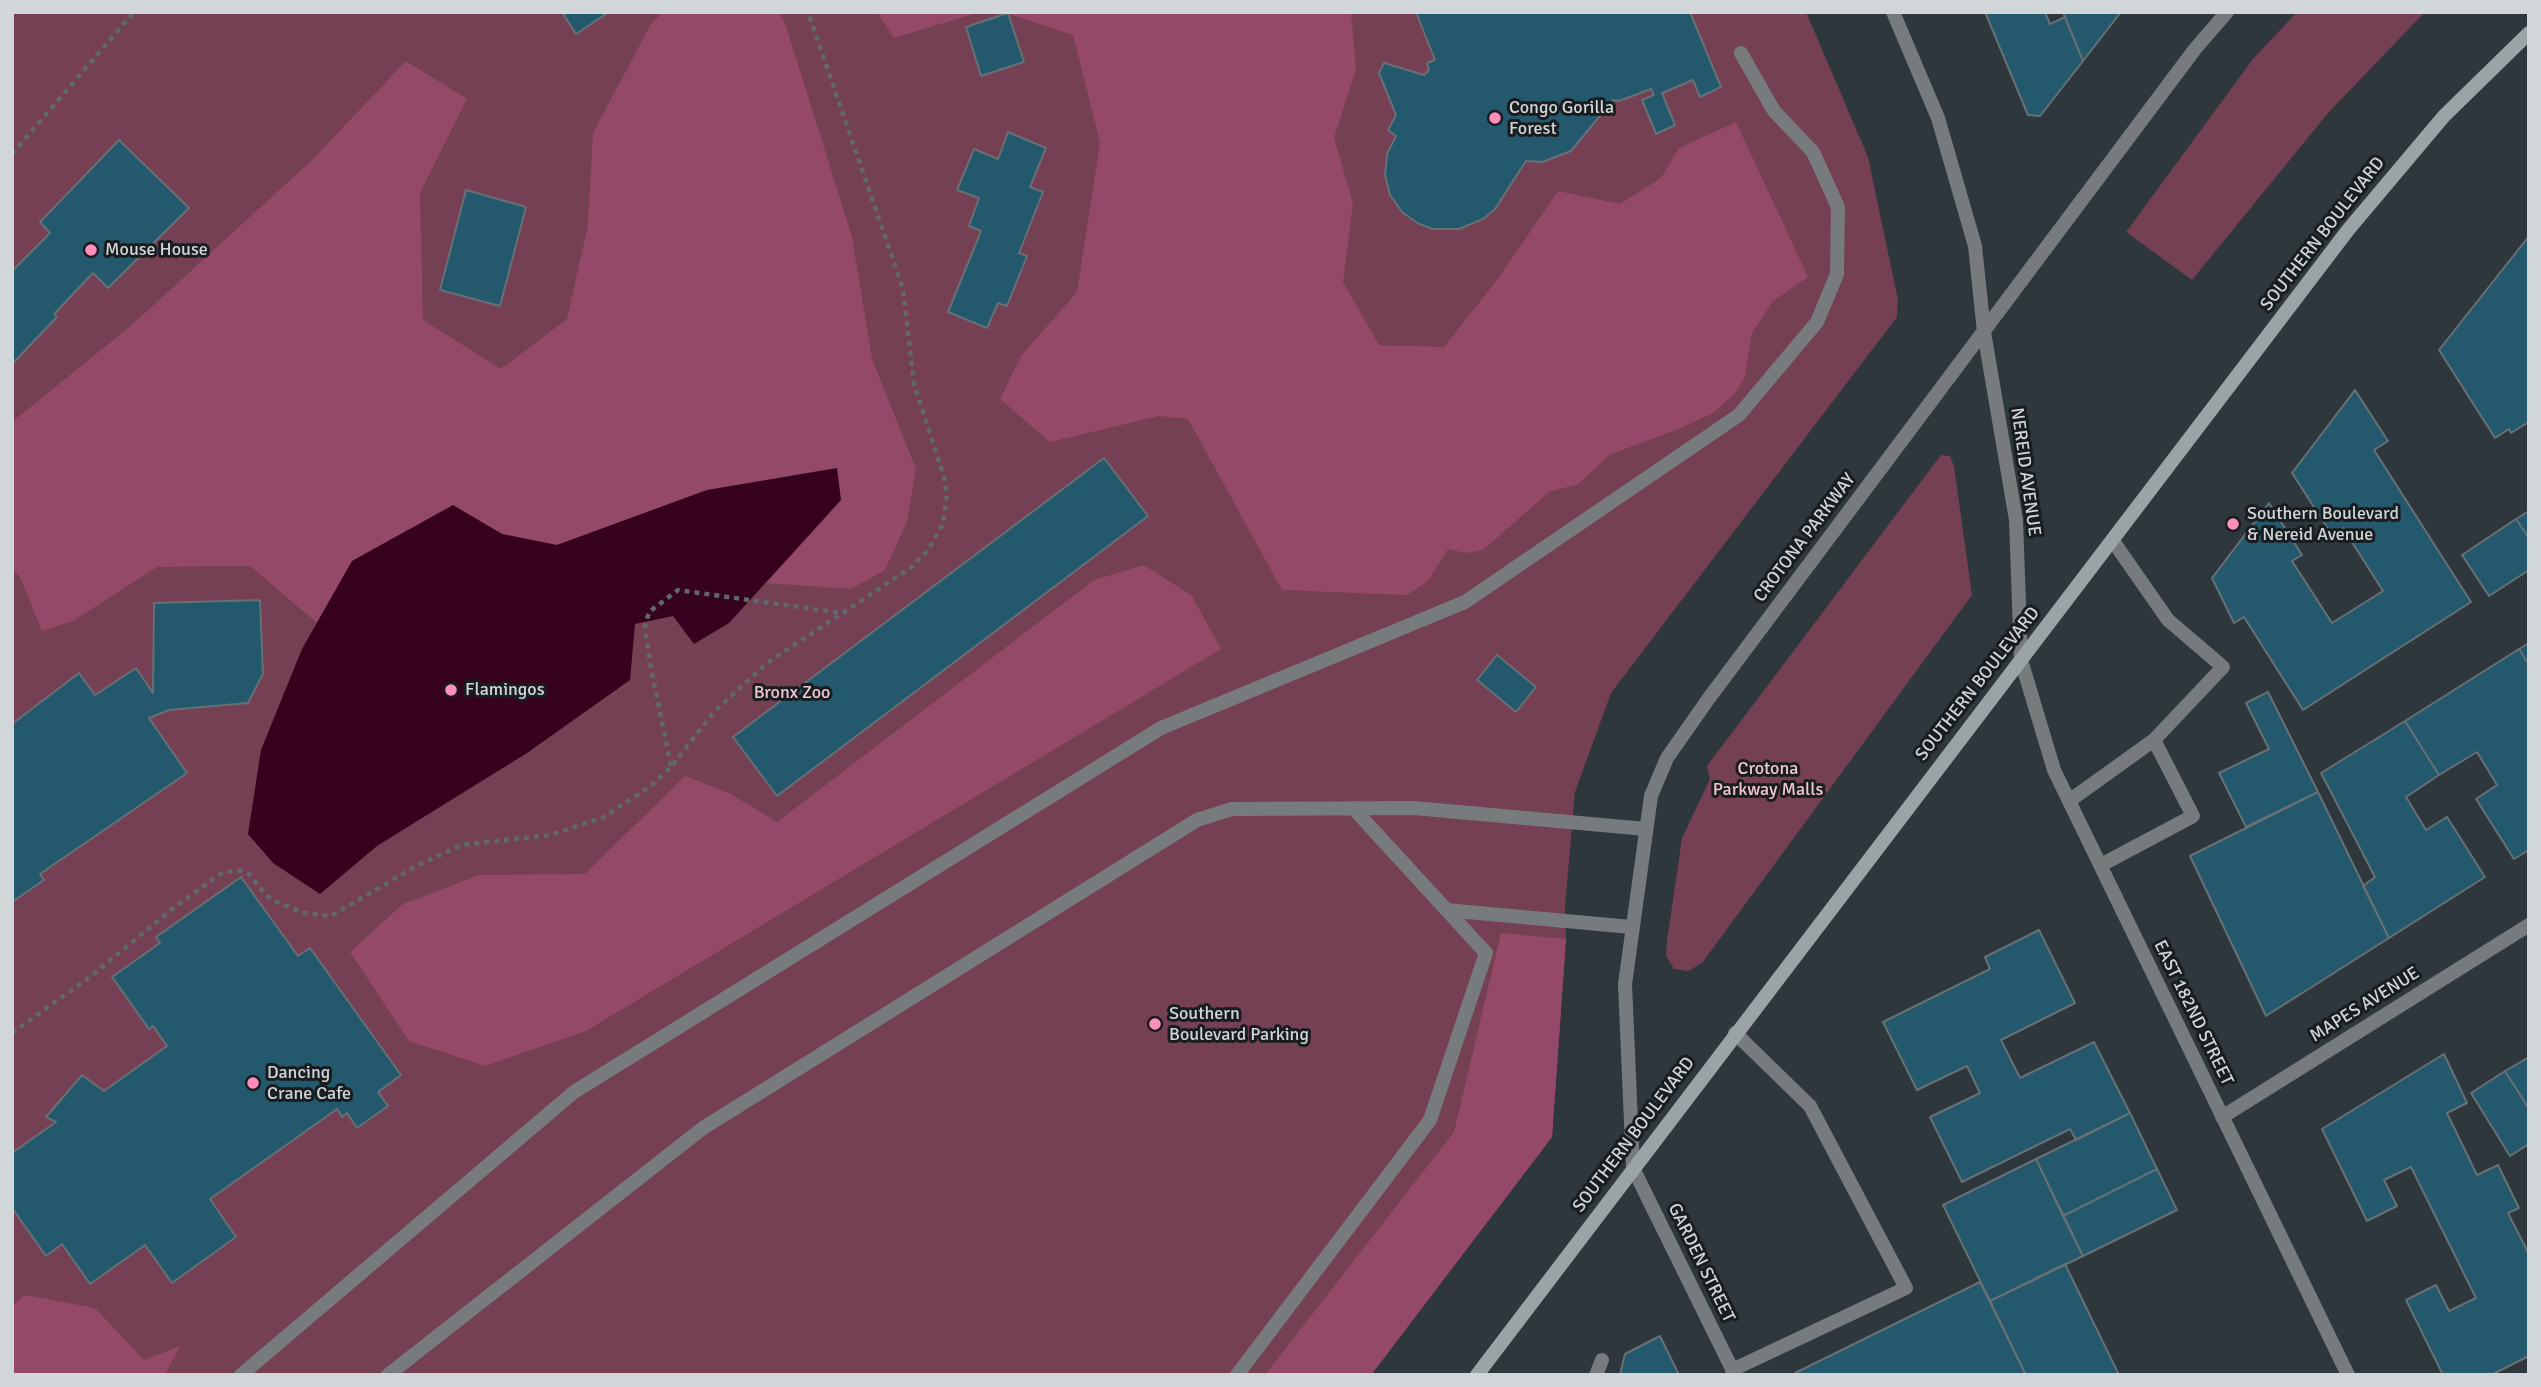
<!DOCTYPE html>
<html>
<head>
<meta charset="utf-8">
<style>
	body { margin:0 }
	#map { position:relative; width:2541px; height:1387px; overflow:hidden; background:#2e373b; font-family:Signika,sans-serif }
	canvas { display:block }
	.frame { position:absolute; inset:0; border:14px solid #d1d7d9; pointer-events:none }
</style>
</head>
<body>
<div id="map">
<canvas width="2541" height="1387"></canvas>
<div class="frame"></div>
</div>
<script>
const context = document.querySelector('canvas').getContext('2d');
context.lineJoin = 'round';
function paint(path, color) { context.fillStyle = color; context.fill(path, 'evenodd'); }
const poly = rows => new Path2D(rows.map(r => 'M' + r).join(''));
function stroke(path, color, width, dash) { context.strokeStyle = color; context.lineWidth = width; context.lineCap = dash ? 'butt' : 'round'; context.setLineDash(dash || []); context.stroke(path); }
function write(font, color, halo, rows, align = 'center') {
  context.font = font + ' Signika,sans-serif'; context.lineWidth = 6; context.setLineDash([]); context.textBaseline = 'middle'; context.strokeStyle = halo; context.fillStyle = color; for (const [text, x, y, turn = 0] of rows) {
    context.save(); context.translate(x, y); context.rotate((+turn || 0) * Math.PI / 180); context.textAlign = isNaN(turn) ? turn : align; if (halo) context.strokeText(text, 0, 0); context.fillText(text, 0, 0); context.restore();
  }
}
const green = poly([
	[12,12,1806,12,1868,157,1898,300,1897,317,1611,693,1575,792,1565,906,1566,939,1552,1137,1371,1375,12,1375],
	[2297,12,2425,12,2328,113,2192,280,2126,232,2253,59],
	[1941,455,1950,456,1954,466,1972,595,1702,963,1688,971,1674,969,1666,956,1667,941,1682,838,1710,779,1707,766]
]);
const forest = poly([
	[663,12,778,12,785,23,852,237,872,359,916,469,907,522,885,570,851,589,766,583,841,500,707,490,557,545,503,534,453,506,352,561,317,623,250,566,157,567,73,621,42,631,19,575,12,570,12,422,133,324,312,160,406,61,467,99,420,193,423,320,501,369,567,319,588,225,593,133,651,24],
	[877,12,980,12,894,38],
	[1003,12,1351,12,1356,69,1334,138,1353,203,1343,282,1379,345,1444,347,1497,280,1558,191,1620,204,1661,178,1679,148,1736,122,1808,277,1773,301,1752,333,1745,376,1737,391,1713,413,1681,428,1609,455,1578,484,1549,492,1483,550,1466,553,1448,549,1428,581,1407,595,1282,590,1188,419,1159,416,1050,442,1000,399,1021,356,1077,292,1100,143,1073,35],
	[1144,565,1192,596,1221,649,586,1031,485,1066,409,1041,350,952,403,904,479,875,585,874,685,776,729,793,777,822,1094,580],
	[1501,933,1566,939,1552,1137,1371,1375,1265,1375,1454,1132],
	[25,1295,95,1308,144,1360,180,1346,165,1375,12,1375,12,1306]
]);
const water = poly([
	[837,468,841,500,729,623,694,644,673,616,635,624,630,680,527,753,377,846,320,894,273,863,248,834,261,750,302,649,352,561,453,505,502,534,557,545,707,490]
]);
const building = poly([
	[562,12,609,12,576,34,562,12],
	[1416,12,1690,12,1721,87,1700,97,1693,80,1662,93,1675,125,1656,134,1642,100,1654,95,1651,89,1619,101,1613,100,1571,151,1542,162,1526,161,1495,209,1483,219,1459,229,1433,229,1419,224,1402,212,1390,195,1385,175,1387,154,1396,136,1388,130,1396,115,1379,73,1384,63,1424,75,1429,70,1427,63,1435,60,1416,12],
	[1985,12,2045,12,2050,24,2065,17,2083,61,2040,116,2028,115,1985,12],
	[2063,12,2121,12,2083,61,2063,12],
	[1008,13,1024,62,981,76,966,27,1008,13],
	[1008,132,1046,148,1030,187,1043,192,1019,253,1027,256,1007,306,998,303,987,328,948,312,981,231,969,226,979,198,957,190,974,149,998,159,1008,132],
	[119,140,189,208,108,288,93,273,54,314,57,317,12,364,12,271,50,233,40,222,119,140],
	[466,190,526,207,500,306,440,290,466,190],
	[2529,236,2529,422,2511,433,2509,429,2495,438,2439,350,2529,236],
	[2355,390,2388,441,2374,450,2471,602,2303,710,2244,617,2234,623,2212,578,2269,503,2302,555,2292,561,2332,623,2383,591,2343,528,2332,535,2292,473,2355,390],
	[1104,458,1148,516,777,796,733,737,1104,458],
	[2529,511,2529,538,2516,519,2529,511],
	[2516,519,2529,538,2529,570,2489,596,2462,555,2516,519],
	[260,600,263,674,248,703,169,710,149,718,187,773,40,874,44,880,12,902,12,724,79,673,95,695,136,668,153,693,154,603,260,600],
	[2529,643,2529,665,2519,649,2529,643],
	[2519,649,2529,665,2529,850,2514,859,2476,799,2497,785,2477,752,2439,775,2405,721,2519,649],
	[1497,655,1536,687,1516,712,1477,680,1497,655],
	[2268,692,2318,792,2246,827,2219,773,2269,749,2246,703,2268,692],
	[2405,721,2439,775,2406,797,2426,830,2447,817,2485,877,2389,938,2363,886,2375,877,2321,773,2405,721],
	[2318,792,2389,938,2266,1016,2190,856,2318,792],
	[241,877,298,956,310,948,401,1075,378,1092,388,1106,357,1128,347,1113,342,1117,337,1109,210,1199,236,1237,172,1283,145,1245,90,1284,62,1244,46,1256,12,1208,12,1153,56,1122,46,1117,82,1075,104,1091,167,1046,153,1026,149,1029,112,977,160,943,156,937,241,877],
	[2039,930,2075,1003,2001,1040,2020,1078,2094,1042,2130,1113,2076,1140,2070,1129,1962,1182,1930,1117,1980,1093,1967,1066,1917,1090,1883,1022,1990,969,1985,957,2039,930],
	[2444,1054,2467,1103,2447,1113,2477,1175,2498,1165,2519,1208,2508,1213,2529,1254,2529,1356,2491,1375,2443,1375,2406,1300,2436,1285,2449,1311,2476,1298,2411,1167,2384,1180,2397,1206,2367,1221,2322,1129,2444,1054],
	[2529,1057,2529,1109,2505,1071,2529,1057],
	[2505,1071,2529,1109,2529,1144,2510,1156,2471,1093,2505,1071],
	[2130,1113,2157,1169,2063,1216,2036,1159,2130,1113],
	[2036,1159,2083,1256,1990,1301,1943,1205,2036,1159],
	[2157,1169,2177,1210,2083,1256,2063,1216,2157,1169],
	[2065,1264,2119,1375,2026,1375,1990,1301,2065,1264],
	[1980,1282,2026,1375,1796,1375,1795,1373,1980,1282],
	[1660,1336,1679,1375,1620,1375,1625,1354,1660,1336]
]);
const path = poly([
	[12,154,134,12],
	[671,766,650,663,645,627,649,612,678,590,842,613],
	[12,1033,90,977,171,910,223,872,241,871,249,874,265,894,275,901,304,913,331,916,418,865,462,845,550,835,602,818,651,786,671,767,714,712,767,663,912,567,928,550,943,524,947,494,944,477,914,384,903,289,808,12]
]);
const lane = poly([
	[2069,801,2154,740,2223,667,2168,620,2113,541],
	[2101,865,2193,816,2154,740],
	[1446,910,1631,927],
	[1732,1370,1906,1288,1810,1106,1735,1033],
	[241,1375,574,1092,1161,728,1465,602,1739,415,1817,322,1837,274,1838,207,1813,152,1774,111,1741,53],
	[388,1375,703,1128,1197,820,1232,809,1414,808,1646,829],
	[1237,1375,1430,1120,1486,953,1353,808]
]);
const street = poly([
	[1893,12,1938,118,1975,246,1984,332,2016,520,2021,660,2054,770,2348,1375],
	[2222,1117,2529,925],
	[1596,1375,1602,1360],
	[1735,1375,1633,1168,1625,984,1651,796,1667,758,1709,698,2195,49,2227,12]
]);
const secondary = poly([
	[1477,1375,2348,230,2444,116,2529,33]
]);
const markers = [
	[1495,118,7,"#fe8ebb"],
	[91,250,7,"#fe8ebb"],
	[2233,524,7,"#fe8ebb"],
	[451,690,7,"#fe8ebb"],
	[1155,1024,7,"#fe8ebb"],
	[253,1083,7,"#fe8ebb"]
];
const poiNames = [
	["Congo Gorilla",1509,108],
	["Forest",1509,129],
	["Mouse House",105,250],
	["Southern Boulevard",2247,514],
	["& Nereid Avenue",2247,535],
	["Flamingos",465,690],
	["Southern",1169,1014],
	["Boulevard Parking",1169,1035],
	["Dancing",267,1073],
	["Crane Cafe",267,1094]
];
const streetNames = [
	["SOUTHERN BOULEVARD",2323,234,-52],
	["NEREID AVENUE",2025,472,82],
	["CROTONA PARKWAY",1805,538,-53],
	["SOUTHERN BOULEVARD",1978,684,-52],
	["MAPES AVENUE",2365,1005,-32],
	["EAST 182ND STREET",2193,1013,64],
	["SOUTHERN BOULEVARD",1634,1135,-53],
	["GARDEN STREET",1701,1263,64]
];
const parkNames = [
	["Bronx Zoo",792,693],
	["Crotona",1768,769],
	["Parkway Malls",1768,790]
];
paint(green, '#753f54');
paint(forest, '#944968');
paint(water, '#36021d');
paint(building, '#24596d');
stroke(building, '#677075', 2);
stroke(path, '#60686c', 4.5, [5, 5]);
stroke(lane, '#777b7d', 14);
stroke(street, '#777b7d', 14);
stroke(secondary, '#9ca3a6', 14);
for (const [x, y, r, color] of markers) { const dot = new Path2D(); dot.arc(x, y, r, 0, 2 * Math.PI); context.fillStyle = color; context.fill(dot); stroke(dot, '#191d1f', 2.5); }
write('18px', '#d1d7d9', '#191d1f', poiNames, 'left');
write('18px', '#d1d7d9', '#191d1f', streetNames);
write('18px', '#f3c6d6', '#191d1f', parkNames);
</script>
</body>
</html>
